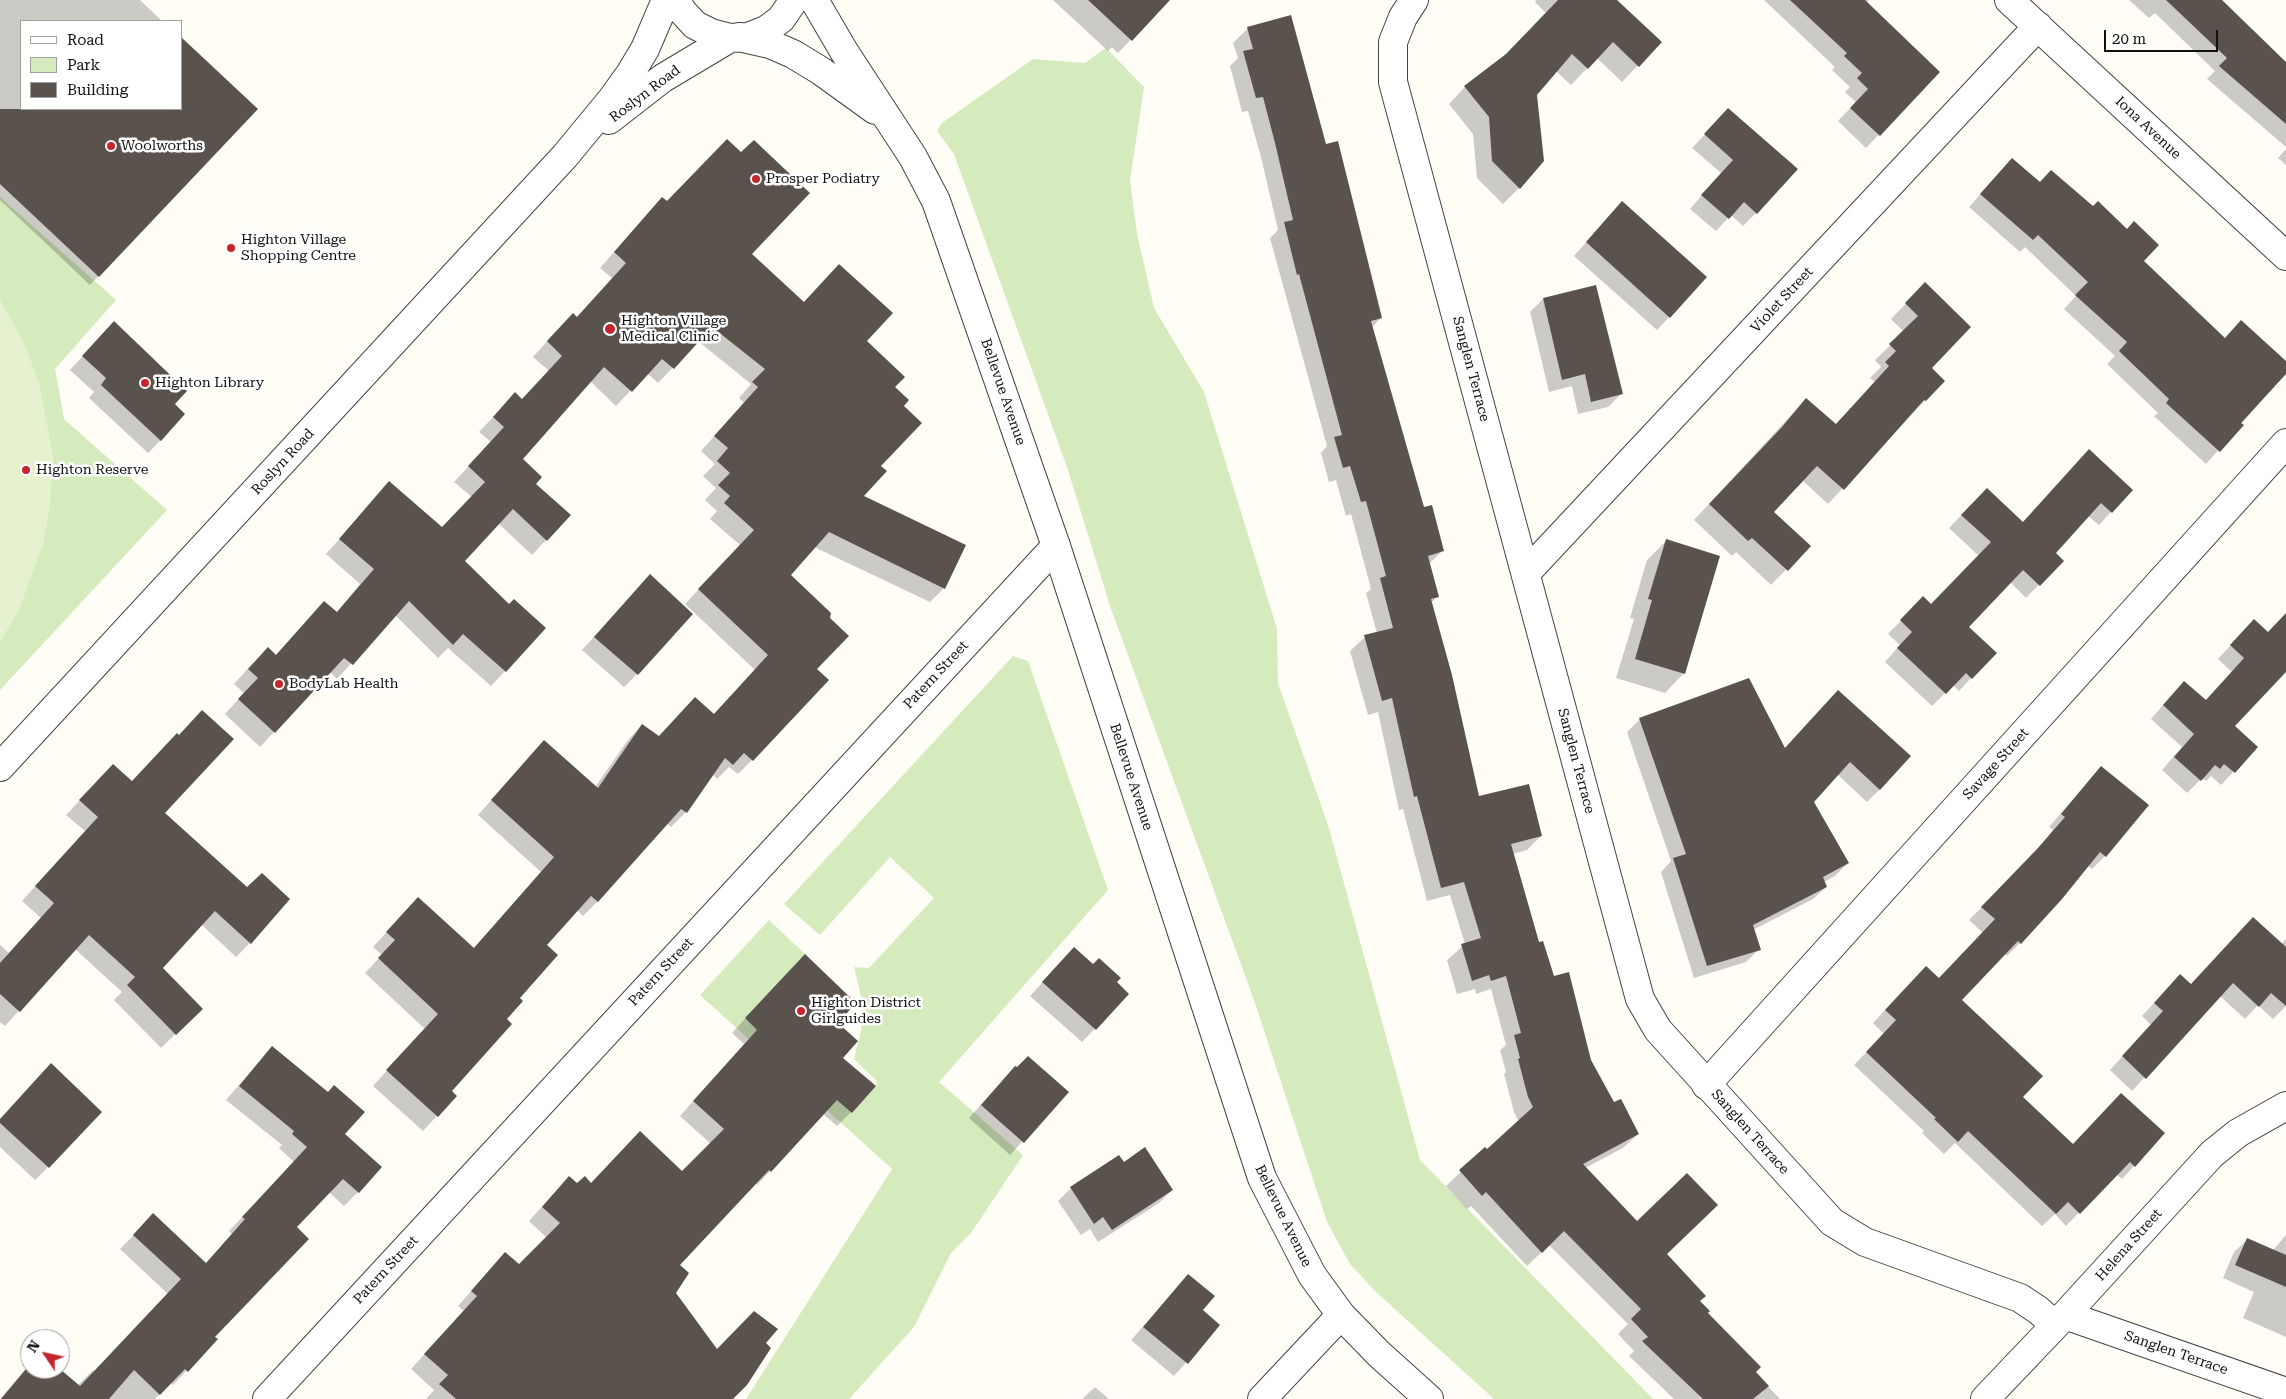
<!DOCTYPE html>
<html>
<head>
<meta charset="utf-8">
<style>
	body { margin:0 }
	#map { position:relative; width:2286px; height:1399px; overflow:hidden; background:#fffdf5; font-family:"Roboto Serif",serif }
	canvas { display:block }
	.legend { position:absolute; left:20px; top:20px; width:162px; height:90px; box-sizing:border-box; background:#fff; border:1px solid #a0a0a0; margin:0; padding:6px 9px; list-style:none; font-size:15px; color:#111 }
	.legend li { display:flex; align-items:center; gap:10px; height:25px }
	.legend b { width:25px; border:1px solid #a0a0a0 }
	.north { position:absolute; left:20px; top:1329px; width:50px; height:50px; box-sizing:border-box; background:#fff; border:1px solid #a0a0a0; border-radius:50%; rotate:304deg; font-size:14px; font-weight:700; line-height:20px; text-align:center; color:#111 }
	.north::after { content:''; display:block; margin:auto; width:18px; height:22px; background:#c4262e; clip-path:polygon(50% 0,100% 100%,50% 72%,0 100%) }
	.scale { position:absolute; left:2104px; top:30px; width:114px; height:22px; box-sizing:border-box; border:2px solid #111; border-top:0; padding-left:6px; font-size:15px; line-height:18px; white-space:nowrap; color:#111; -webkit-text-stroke:4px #fff; paint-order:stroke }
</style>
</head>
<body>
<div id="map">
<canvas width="2286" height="1399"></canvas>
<ul class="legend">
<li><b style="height:6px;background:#fff"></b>Road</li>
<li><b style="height:14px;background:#d5ebbd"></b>Park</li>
<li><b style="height:14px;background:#5a524d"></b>Building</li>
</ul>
<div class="north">N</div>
<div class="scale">20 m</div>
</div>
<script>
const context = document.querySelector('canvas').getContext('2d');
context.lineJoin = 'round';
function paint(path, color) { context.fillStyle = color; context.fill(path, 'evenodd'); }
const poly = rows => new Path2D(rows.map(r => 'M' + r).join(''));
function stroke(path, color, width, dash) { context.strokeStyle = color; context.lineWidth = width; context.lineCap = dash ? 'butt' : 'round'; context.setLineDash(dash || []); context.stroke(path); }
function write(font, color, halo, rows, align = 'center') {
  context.font = font + ' "Roboto Serif",serif'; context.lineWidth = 5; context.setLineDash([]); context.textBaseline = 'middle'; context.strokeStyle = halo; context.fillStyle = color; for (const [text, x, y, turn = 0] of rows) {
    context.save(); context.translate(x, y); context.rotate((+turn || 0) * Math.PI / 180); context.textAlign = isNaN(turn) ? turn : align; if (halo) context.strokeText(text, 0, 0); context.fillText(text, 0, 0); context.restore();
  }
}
const green = poly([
	[1106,48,1144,87,1130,180,1137,234,1154,308,1204,392,1277,629,1278,683,1328,825,1420,1160,1653,1399,1494,1399,1376,1292,1350,1264,1327,1222,1254,1000,1110,606,1067,467,954,154,937,131,942,123,1033,59,1085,63],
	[0,197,116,300,55,369,64,419,167,510,0,690],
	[1013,656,1028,661,1108,890,939,1082,1023,1155,971,1233,951,1253,914,1327,849,1399,746,1399,892,1169,700,995,769,920,805,954,745,1019,798,1067,830,1086,852,1113,876,1086,877,1081,854,1059,861,1031,864,1009,854,967,869,968,934,898,890,857,820,935,784,904]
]);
const pitch = poly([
	[0,300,24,343,39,383,53,456,50,505,44,541,19,610,0,642]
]);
const shadow = poly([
	[0,0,140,0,162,21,21,21,21,109,256,109,90,285,0,200],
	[1053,0,1168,0,1118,53,1112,47,1108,51],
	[1536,0,1615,0,1660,42,1622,82,1597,58,1571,85,1556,71,1535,94,1519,188,1503,204,1477,178,1473,134,1449,104,1465,87,1504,58,1546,13,1535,2],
	[1764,0,1869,0,1866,3,1939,72,1866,148,1838,121,1856,102,1845,92,1850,87,1832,70,1835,67],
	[2129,0,2220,0,2286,64,2286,147,2207,79,2215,71,2155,13,2149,18],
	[1248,28,1325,145,1381,318,1372,327,1423,509,1442,551,1429,564,1438,596,1431,603,1478,798,1541,836,1527,850,1513,854,1538,943,1589,1061,1613,1104,1638,1134,1623,1148,1585,1168,1666,1255,1706,1313,1754,1372,1780,1399,1674,1399,1629,1356,1634,1351,1618,1334,1628,1324,1549,1245,1527,1266,1471,1206,1467,1209,1446,1186,1485,1149,1487,1151,1519,1122,1514,1112,1504,1074,1506,1072,1500,1050,1506,1045,1491,989,1476,994,1475,989,1457,994,1447,960,1465,944,1450,895,1427,901,1403,809,1399,810,1378,712,1368,715,1350,651,1365,637,1377,633,1366,593,1371,589,1351,514,1346,516,1336,480,1329,482,1321,453,1327,446,1270,238,1278,230,1261,157,1248,111,1242,112,1230,66,1238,58,1233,43],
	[1729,109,1756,213,1743,226,1731,215,1716,231,1690,209,1721,173,1692,148],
	[2286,149,2286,165,2278,158],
	[2000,172,2039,183,2142,261,2224,339,2286,363,2286,373,2206,464,2154,416,2158,413,2107,364,2115,356,2064,309,2076,296,2025,247,2020,252,1969,207],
	[662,198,750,254,803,303,825,280,894,387,902,406,879,466,862,496,944,588,930,602,814,547,789,576,815,670,752,760,738,774,729,767,717,779,712,774,686,812,671,827,667,824,598,901,583,916,577,910,546,945,518,999,451,1091,455,1096,423,1131,373,1086,425,1029,365,973,382,955,373,947,404,913,473,949,541,872,478,815,530,757,595,787,628,740,642,725,659,737,713,715,755,670,685,604,740,545,710,519,717,511,705,500,716,488,703,476,715,464,701,451,744,403,739,398,751,384,698,341,658,383,647,373,616,406,590,381,521,459,534,484,546,540,532,555,498,523,463,561,505,671,491,686,448,648,438,658,395,615,337,679,330,672,260,747,225,714,244,693,234,684,253,663,275,656,324,603,336,613,360,584,326,554,389,483,442,529,472,497,454,482,491,442,479,432,515,394,522,400,549,371,533,357,558,329,576,318,612,278,600,268],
	[1610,215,1669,317,1657,330,1574,256],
	[1925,284,1930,368,1943,381,1828,504,1802,480,1773,512,1809,546,1771,585,1736,552,1732,556,1694,520,1806,399,1835,425,1875,382,1870,378,1881,367,1875,360,1904,332,1891,319],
	[1543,299,1621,394,1608,407,1578,414,1572,386,1549,392,1530,312],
	[102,335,173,404,161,440,148,453,89,398,94,392,70,370],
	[2089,451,2111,512,2099,525,2088,516,2054,553,2062,561,2026,598,2010,582,1967,627,1971,678,1959,691,1953,685,1932,706,1885,662,1900,645,1888,634,1923,598,1931,605,1979,556,1949,528,1974,502,2022,523],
	[1666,541,1684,673,1665,693,1616,678,1634,619,1630,618,1647,560],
	[650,575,637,674,624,687,582,650],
	[2286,614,2286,670,2233,726,2257,747,2221,785,2211,776,2206,781,2202,778,2187,793,2162,770,2182,747,2151,719,2172,695,2205,701,2232,672,2218,659,2241,634,2268,634],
	[1825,704,1880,789,1867,802,1837,774,1813,801,1848,863,1835,876,1824,882,1826,887,1813,899,1753,930,1759,949,1746,962,1694,978,1661,872,1671,861,1627,732,1640,719,1784,749],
	[2101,767,2105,856,2092,869,2087,865,2020,943,2007,956,2005,953,1960,1000,2021,1097,2073,1145,2108,1107,2134,1166,2122,1179,2116,1174,2066,1226,2055,1214,2042,1226,1955,1143,1944,1154,1922,1133,1924,1131,1854,1065,1884,1034,1873,1023,1913,980,1938,979,1983,933,1969,920,2026,863,2053,830,2049,827],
	[99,780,164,813,250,943,236,957,201,924,161,968,201,1009,161,1048,114,1000,122,992,75,949,5,1026,0,1022,0,945,9,953,41,918,22,901,85,831,66,815],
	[2286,939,2286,1006,2273,1019,2258,1005,2245,1019,2220,996,2132,1091,2110,1070,2151,1025,2142,1016,2168,988,2191,985,2281,944],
	[1061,962,1115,982,1128,994,1082,1042,1030,996],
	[791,969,837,1023,851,1112,837,1126,823,1114,770,1171,757,1185,755,1183,678,1265,675,1293,717,1350,764,1343,731,1399,426,1399,434,1390,411,1369,464,1311,458,1306,505,1253,519,1265,547,1238,529,1221,555,1192,577,1185,682,1172,711,1144,680,1116,744,1044,732,1033],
	[272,1047,343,1134,358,1192,344,1206,329,1192,295,1227,213,1337,216,1339,173,1385,171,1383,155,1399,0,1399,30,1364,30,1369,58,1369,78,1385,93,1370,95,1372,168,1294,120,1249,140,1229,206,1264,232,1234,229,1231,294,1162,279,1148,282,1145,226,1100],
	[1003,1080,1068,1092,1010,1155,969,1118],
	[0,1119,48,1167,35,1180,0,1147],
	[1123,1164,1172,1190,1159,1203,1098,1242,1090,1229,1081,1235,1058,1201,1071,1188],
	[2286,1235,2286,1337,2243,1318,2254,1292,2223,1278,2234,1252,2247,1240,2273,1250],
	[1188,1276,1201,1310,1219,1325,1174,1376,1131,1340],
	[1095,1387,1109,1399,1082,1399]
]);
const building = poly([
	[1088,0,1170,0,1132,41],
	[1558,0,1617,0,1662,42,1639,67,1613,42,1588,69,1572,54,1537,95,1544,161,1520,189,1492,161,1489,117,1464,86,1506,54],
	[1790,0,1865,0,1940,72,1880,136,1850,108,1868,89,1857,78,1862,73,1844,56,1847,53],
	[2166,0,2222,0,2286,62,2286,124,2219,66,2227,58],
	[1291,15,1326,144,1338,141,1382,318,1371,321,1424,507,1432,505,1444,551,1428,556,1439,597,1431,599,1452,675,1479,796,1529,784,1542,836,1511,844,1539,942,1543,941,1554,976,1569,972,1591,1060,1614,1102,1621,1099,1639,1134,1583,1164,1637,1221,1687,1173,1718,1205,1667,1254,1706,1296,1700,1301,1710,1311,1708,1313,1761,1367,1756,1372,1769,1386,1753,1399,1703,1399,1642,1341,1648,1337,1631,1319,1641,1309,1564,1231,1542,1253,1486,1192,1482,1196,1459,1170,1485,1147,1487,1149,1533,1107,1528,1097,1518,1059,1520,1058,1514,1035,1521,1033,1506,976,1491,981,1489,975,1472,981,1461,944,1481,938,1464,882,1441,888,1417,796,1414,797,1392,698,1382,701,1364,635,1393,628,1380,578,1386,576,1366,501,1361,502,1350,466,1343,468,1334,437,1342,435,1299,274,1297,275,1284,222,1293,220,1275,143,1263,97,1256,98,1243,51,1253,49,1247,27],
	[181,37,258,109,99,277,0,184,0,109,181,109],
	[1728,108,1798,169,1757,214,1744,202,1729,219,1701,195,1733,160,1704,134],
	[727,139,741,152,754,140,810,193,752,254,804,302,839,264,893,313,867,341,905,377,895,387,909,400,904,406,922,423,881,466,887,471,864,496,966,545,945,589,829,532,791,575,831,613,830,618,849,636,817,669,829,680,753,761,744,753,733,765,725,758,687,813,681,809,598,902,591,896,547,945,558,955,520,998,523,1001,507,1019,512,1024,452,1091,457,1096,438,1117,386,1070,438,1014,378,958,395,940,386,932,418,897,474,948,554,857,491,800,544,740,598,788,642,724,659,736,695,697,714,714,768,655,698,589,754,530,724,503,730,496,718,485,730,473,717,461,728,448,714,436,758,387,752,382,765,369,712,327,674,369,662,359,632,392,604,367,523,459,542,477,536,484,571,515,547,541,513,509,465,561,509,604,514,599,546,628,506,672,463,634,453,645,409,601,353,665,344,658,275,733,238,699,258,678,248,669,268,647,276,655,324,601,337,612,374,569,339,539,389,481,442,527,485,482,468,466,504,427,493,417,515,392,522,399,562,356,547,341,573,313,577,317,626,263,614,252,662,197,667,201],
	[2012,158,2040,182,2051,170,2093,206,2098,201,2127,229,2134,221,2159,245,2144,261,2225,338,2241,320,2286,361,2286,374,2241,423,2244,425,2220,452,2166,403,2169,399,2119,351,2127,342,2075,295,2088,282,2038,235,2033,240,1980,194],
	[1622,201,1707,277,1670,318,1586,242],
	[1925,282,1971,327,1932,368,1945,381,1926,401,1924,400,1844,490,1817,466,1774,512,1811,546,1788,571,1752,538,1748,541,1709,504,1782,427,1806,398,1836,424,1889,366,1885,362,1896,351,1889,344,1918,316,1905,303],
	[1596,285,1623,394,1591,402,1585,374,1562,380,1543,298],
	[114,321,187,391,175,404,185,414,161,441,101,385,106,378,82,356],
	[2089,449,2133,490,2112,513,2101,503,2056,553,2064,561,2040,586,2023,570,1969,627,1997,653,1972,679,1966,673,1946,694,1897,648,1912,632,1900,620,1923,596,1931,604,1991,542,1961,515,1987,488,2023,522],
	[1666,539,1720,556,1685,674,1635,659,1652,600,1648,599],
	[650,574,693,614,638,675,594,637],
	[2286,613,2286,672,2235,726,2258,747,2235,773,2224,764,2220,769,2215,765,2201,781,2174,757,2194,734,2163,705,2184,681,2206,700,2244,658,2230,645,2254,619,2268,632],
	[1749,678,1785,748,1838,690,1911,756,1880,790,1850,762,1814,802,1849,863,1823,877,1827,887,1753,925,1761,950,1707,966,1673,858,1686,854,1639,718],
	[202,710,234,739,165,813,247,887,262,873,290,899,251,944,215,911,163,968,203,1009,176,1035,127,985,135,977,89,935,20,1012,0,994,0,963,54,903,35,886,98,817,79,800,113,764,132,781,177,733,179,735],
	[2101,766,2149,805,2106,857,2100,852,2062,899,2021,944,2018,941,1962,1000,2043,1076,2023,1097,2073,1144,2121,1093,2165,1133,2135,1167,2130,1162,2080,1214,2068,1202,2056,1214,1968,1131,1958,1142,1934,1119,1936,1118,1866,1052,1896,1020,1885,1010,1926,966,1939,978,1995,919,1981,907,2038,848,2065,817,2061,814],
	[2253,917,2286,947,2286,1006,2271,993,2259,1007,2233,983,2146,1079,2122,1056,2163,1011,2154,1003,2180,974,2191,984],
	[1074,947,1093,964,1099,958,1121,978,1117,982,1129,994,1096,1030,1042,982],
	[805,954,856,1003,838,1023,858,1041,843,1058,876,1086,852,1113,837,1100,771,1172,769,1170,680,1265,689,1273,676,1293,717,1349,754,1311,778,1329,766,1343,771,1348,747,1385,733,1399,456,1399,439,1384,448,1375,424,1354,477,1296,471,1291,505,1252,519,1264,560,1223,542,1207,569,1176,577,1183,585,1176,591,1183,640,1131,682,1171,724,1129,693,1101,757,1030,745,1018],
	[272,1046,328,1092,334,1085,365,1112,345,1134,382,1167,359,1193,343,1179,297,1227,309,1239,215,1337,218,1339,188,1372,185,1369,160,1395,134,1370,109,1399,1,1399,26,1369,60,1369,80,1386,181,1279,133,1235,153,1213,206,1263,245,1219,242,1217,307,1147,292,1134,294,1131,239,1086],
	[1028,1056,1069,1092,1024,1143,981,1105,1015,1066,1017,1067],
	[51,1063,102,1112,49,1168,0,1123,0,1119],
	[1145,1147,1173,1190,1112,1230,1103,1217,1094,1224,1070,1187,1119,1155,1124,1162],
	[2247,1238,2286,1255,2286,1287,2235,1265],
	[1188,1274,1215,1296,1203,1310,1220,1325,1188,1364,1143,1327]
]);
const minor = poly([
	[1414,0,1403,17,1393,42,1393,82,1640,999,1658,1030,1832,1222,1865,1242,2020,1298,2038,1310,2055,1325],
	[2009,0,2286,256],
	[1526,573,2038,26],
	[1706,1085,2286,443],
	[2065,1315,2286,1392],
	[267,1399,1056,546],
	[1262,1399,1341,1315],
	[1985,1399,2065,1315,2212,1154,2238,1133,2286,1106]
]);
const tertiary = poly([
	[676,0,682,11,695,25,711,33,730,38,748,37,766,30,781,19,794,0],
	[814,0,845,53,913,157,936,201,1056,546,1262,1178,1312,1275,1341,1315,1379,1354,1429,1399],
	[739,37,770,44,793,54,821,71,875,110],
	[609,120,663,78,730,38],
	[0,767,565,156,612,99,630,74,645,49,666,0]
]);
const markers = [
	[111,146,5,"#c4262e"],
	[756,179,5,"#c4262e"],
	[231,248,5,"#c4262e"],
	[610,329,6,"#c4262e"],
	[145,383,5,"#c4262e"],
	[26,470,5,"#c4262e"],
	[279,684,5,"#c4262e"],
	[801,1011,5,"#c4262e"]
];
const streetNames = [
	["Roslyn Road",645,94,-37],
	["Iona Avenue",2148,128,43],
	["Violet Street",1782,300,-47],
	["Sanglen Terrace",1471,369,75],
	["Bellevue Avenue",1003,392,71],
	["Roslyn Road",283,462,-47],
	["Patern Street",936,675,-47],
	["Sanglen Terrace",1576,761,75],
	["Savage Street",1996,764,-48],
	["Bellevue Avenue",1131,777,72],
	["Patern Street",661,972,-47],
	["Sanglen Terrace",1750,1132,48],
	["Bellevue Avenue",1283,1216,64],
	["Helena Street",2129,1245,-48],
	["Patern Street",386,1270,-47],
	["Sanglen Terrace",2176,1353,19]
];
const poiNames = [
	["Woolworths",121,146],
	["Prosper Podiatry",766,179],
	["Highton Village",241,240],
	["Shopping Centre",241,256],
	["Highton Village",621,321],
	["Medical Clinic",621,337],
	["Highton Library",155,383],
	["Highton Reserve",36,470],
	["BodyLab Health",289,684],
	["Highton District",811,1003],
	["Girlguides",811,1019]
];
paint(green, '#d5ebbd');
paint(pitch, '#e6f2cf');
paint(shadow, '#0003');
paint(building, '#5a524d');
stroke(minor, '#444', 30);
stroke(tertiary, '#444', 30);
stroke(minor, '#fff', 28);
stroke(tertiary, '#fff', 28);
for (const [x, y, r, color] of markers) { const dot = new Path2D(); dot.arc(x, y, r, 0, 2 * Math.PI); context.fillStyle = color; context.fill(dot); stroke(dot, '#fff', 2); }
write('14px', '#111', '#fff', streetNames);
write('14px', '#111', '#fff', poiNames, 'left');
</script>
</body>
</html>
